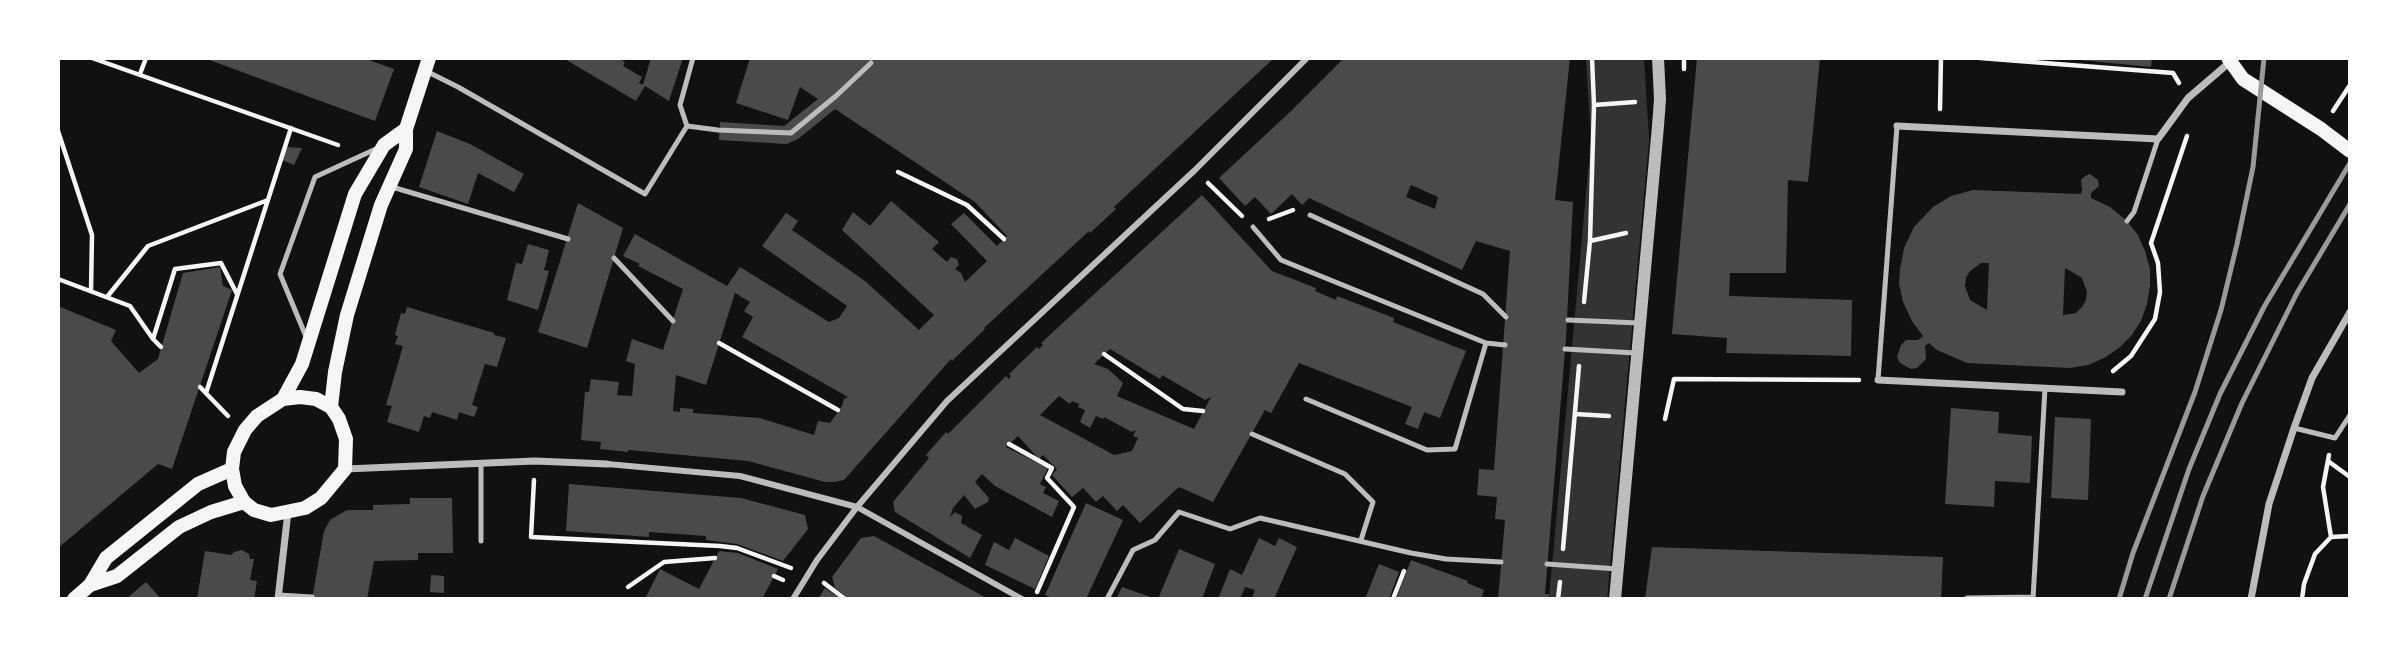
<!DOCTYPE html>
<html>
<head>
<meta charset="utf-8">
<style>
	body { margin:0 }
	#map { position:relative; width:2408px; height:657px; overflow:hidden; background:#111; font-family:Barlow,sans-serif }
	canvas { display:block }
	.frame { position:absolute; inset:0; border:60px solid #fff; pointer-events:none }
</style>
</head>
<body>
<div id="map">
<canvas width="2408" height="657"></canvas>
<div class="frame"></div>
</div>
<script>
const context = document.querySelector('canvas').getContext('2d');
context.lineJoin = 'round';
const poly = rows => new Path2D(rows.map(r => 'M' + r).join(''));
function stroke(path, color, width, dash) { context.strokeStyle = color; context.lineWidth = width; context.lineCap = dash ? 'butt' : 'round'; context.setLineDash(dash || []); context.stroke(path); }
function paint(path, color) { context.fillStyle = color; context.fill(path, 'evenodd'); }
const river = poly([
	[1578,599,1620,140,1615,58]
]);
const building = poly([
	[204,58,370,58,369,60,394,69,375,121],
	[563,58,618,58,625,62,623,66,642,77,639,83,643,85,651,58,683,58,669,101,645,86,636,101],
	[750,58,1274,58,1114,207,1116,209,1090,233,1089,231,984,328,985,329,952,361,951,359,844,480,835,482,825,482,748,461,628,450,628,452,600,449,601,442,581,440,585,392,589,392,591,379,619,382,617,395,632,396,635,364,626,361,632,339,663,350,683,289,638,266,640,264,623,256,635,234,727,286,740,267,829,322,839,318,847,306,762,246,786,213,798,221,792,230,865,281,919,330,934,315,842,230,853,212,870,226,891,201,939,242,932,249,947,262,951,257,957,259,959,265,955,269,961,273,965,282,987,261,951,224,964,213,997,246,1007,236,975,202,835,109,798,139,787,144,719,140,720,122,784,126,818,99,800,87,788,120,736,103],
	[735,293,750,302,744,311,753,317,742,337,848,397,844,399,842,406,830,423,818,421,814,435,760,418,693,413,693,409,680,408,680,412,673,411,676,375,706,385],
	[1344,58,1570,58,1555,200,1573,202,1566,338,1545,594,1549,594,1549,599,1498,599,1505,520,1495,519,1497,497,1477,495,1479,469,1494,470,1510,251,1476,241,1462,270,1309,198,1302,205,1292,194,1271,214,1255,197,1245,206,1219,178,1290,112],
	[1411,185,1438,197,1435,209,1406,197],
	[1697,58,1820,58,1808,182,1788,180,1786,273,1730,273,1729,296,1852,300,1851,356,1726,353,1727,338,1672,334],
	[2080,58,2152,58,2151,67,2080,60],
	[437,131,470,144,524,174,514,192,478,173,468,204,419,187],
	[287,147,302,148,294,165,282,160],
	[2090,174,2098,180,2099,186,2091,193,2091,198,2110,207,2127,221,2138,235,2145,251,2150,269,2150,286,2147,304,2141,321,2131,336,2119,348,2104,358,2088,365,2070,368,1967,363,1937,350,1929,343,1925,346,1926,359,1917,368,1911,369,1900,363,1897,357,1901,345,1906,340,1918,340,1923,336,1912,321,1903,302,1899,284,1900,269,1904,248,1914,227,1933,207,1951,196,1973,190,2081,194,2082,190,2081,180,2085,176],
	[1981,263,1989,263,1987,310,1970,300,1965,286,1966,278,1970,271],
	[2065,268,2082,278,2087,292,2086,300,2082,307,2076,313,2063,315],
	[1202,195,1272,271,1316,288,1315,291,1336,300,1337,296,1394,318,1393,322,1466,351,1440,418,1424,412,1418,429,1405,424,1412,407,1299,363,1271,413,1265,410,1213,502,1179,487,1140,523,1123,505,1117,511,1103,496,1096,502,1083,488,1072,497,1052,475,1057,469,1043,455,1039,459,1018,436,1006,447,1048,468,1040,484,1046,487,1043,493,1059,501,1052,517,995,486,982,474,975,482,989,498,988,502,975,509,964,495,953,508,950,517,955,512,962,516,961,523,982,535,970,558,895,512,893,502,929,458,926,455,946,432,948,434,1006,376,1009,379,1011,376,1009,374,1037,347,1039,349,1043,345,1041,343],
	[1110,349,1160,379,1162,375,1205,400,1211,397,1194,429,1117,396,1123,383,1108,369,1094,364],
	[1059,396,1070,404,1072,401,1079,404,1078,407,1085,410,1080,422,1090,428,1096,416,1103,419,1104,417,1132,432,1136,430,1133,436,1138,438,1132,451,1114,455,1040,415],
	[578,203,623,228,587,348,538,332],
	[528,244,549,250,544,270,549,271,538,310,507,300,516,263,522,264],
	[220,267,223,286,232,290,172,469,158,464,58,548,58,306,116,330,111,341,139,373,158,359,183,273],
	[407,307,494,333,494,335,506,338,497,367,485,364,472,405,478,407,474,417,459,412,457,420,432,412,430,418,424,416,419,432,387,422,392,406,386,405,403,346,395,344,398,336,395,335,401,313,405,314],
	[1951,408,1999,412,1998,433,2032,436,2030,483,1995,481,1994,507,1945,504],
	[2055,417,2091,419,2088,500,2051,498],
	[569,484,741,498,805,515,808,529,783,561,737,544,706,540,706,536,649,532,649,537,566,531],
	[410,498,452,498,453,553,418,553,418,560,374,561,367,599,312,599,324,531,330,520,347,510,373,510,373,505,410,504],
	[1086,503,1123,520,1086,599,1054,599,1045,595],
	[874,536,981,595,988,599,849,599,835,588,832,577,861,538],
	[1015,538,1049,556,1035,589,985,565,994,542,1009,550],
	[1259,538,1275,546,1279,538,1297,547,1274,599,1252,598,1255,590,1245,587,1240,599,1218,599,1230,569,1242,575],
	[1652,547,1943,557,1941,599,1645,599],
	[1179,549,1215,564,1202,599,1158,599],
	[242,550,249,554,250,559,254,559,250,580,257,581,254,599,197,599,205,551,231,555,234,552],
	[719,551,738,553,778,569,762,599,645,599,660,569,699,589],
	[1411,560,1468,581,1467,583,1484,590,1481,599,1396,599],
	[1379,564,1399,572,1389,599,1365,599],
	[431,575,444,576,444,593,430,592],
	[146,582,161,599,126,599],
	[1122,587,1156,599,1116,599],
	[825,588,841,599,818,599]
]);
const path = poly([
	[92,58,338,145],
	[1980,58,2173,73,2179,83],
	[1684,69,1684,58],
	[140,74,146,58],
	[1594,105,1635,102],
	[1940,109,1941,58],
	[2333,111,2350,85],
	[58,131,92,235,91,291],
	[898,172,967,205,1004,239],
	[1208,183,1242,216],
	[1269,219,1293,210],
	[1590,241,1626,233],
	[58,279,130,306,153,339,161,347],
	[107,297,148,246,268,200],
	[1584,302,1590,241,1594,105,1592,58],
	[153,339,175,269,221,263,237,294],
	[719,343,838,410],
	[1104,354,1183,409,1203,411],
	[2113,371,2131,356,2155,319,2160,292,2158,263,2151,243,2187,136],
	[200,387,228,416],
	[206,393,291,128],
	[1575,414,1609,416],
	[1665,419,1674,379,1859,380],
	[1009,444,1052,468,1047,478,1074,507,1037,592],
	[2329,455,2323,487,2331,537,2350,536],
	[2328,461,2350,477],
	[534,480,531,537,720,546,737,548,791,568],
	[1563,549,1579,366],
	[774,576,783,580],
	[824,583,845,599],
	[628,587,664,562,715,558],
	[1393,599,1404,571],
	[1558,599,1560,582],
	[2302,599,2304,584,2315,554,2331,537]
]);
const service = poly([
	[426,71,458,87,645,194,687,126,718,130,791,133,836,96,871,63],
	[687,126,680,105,693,58],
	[392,187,568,239],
	[1310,215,1483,294,1506,317],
	[2127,221,2134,212,2158,139],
	[1253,227,1281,260,1486,343,1505,345],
	[614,258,673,321],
	[1568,320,1639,323],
	[307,339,280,274,315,177,378,148],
	[1565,349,1636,353],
	[1878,380,1897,126],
	[1306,399,1427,450,1455,449,1486,343],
	[2294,428,2335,438,2350,415],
	[1252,434,1345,474,1373,502,1361,540],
	[481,541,481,464],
	[1547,564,1618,569],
	[279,595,312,597],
	[1967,598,2033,597],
	[1107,599,1133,550,1155,540,1179,512,1230,529,1260,518,1411,553,1446,559,1501,562],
	[2033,599,2045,388]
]);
const pedestrian = poly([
	[607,464,740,476,857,507,1022,599],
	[793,599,817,560,857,507,947,401,1195,170,1307,58]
]);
const minor = poly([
	[1897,126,2158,139,2188,98,2230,62],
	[1878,380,2122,392],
	[345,469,535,461,607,464],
	[278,599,288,512],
	[2251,599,2269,504,2294,428,2312,378,2350,312]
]);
const tertiary = poly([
	[1615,599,1658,126,1660,99,1658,58]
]);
const secondary = poly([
	[2228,58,2243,79,2321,129,2350,151],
	[300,397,316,399,331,407,339,419,346,439,345,469,321,498,305,508,271,515,254,510,244,502,235,486,232,469,234,452,245,430,257,416,283,399,300,397],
	[283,399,302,364,355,194,384,145,406,129],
	[331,407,335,372,347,315,381,205,406,149,406,129,429,58],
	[90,585,117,576,179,527,211,512,244,502],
	[74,599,90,585,106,558,198,484,232,469]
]);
const rail = poly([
	[2119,599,2133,553,2195,392,2221,310,2237,244,2253,167,2264,58],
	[2145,599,2189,469,2220,394,2264,307,2350,163],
	[2169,599,2203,496,2242,403,2297,293,2350,204]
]);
stroke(river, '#333', 58);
paint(building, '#4a4a4a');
stroke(path, '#f5f5f5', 4.5);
stroke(service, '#bcbcbc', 5);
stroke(pedestrian, '#bcbcbc', 6);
stroke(minor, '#bcbcbc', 7);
stroke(tertiary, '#bcbcbc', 12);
stroke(secondary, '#f5f5f5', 14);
stroke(rail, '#9a9a9a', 5);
</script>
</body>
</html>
